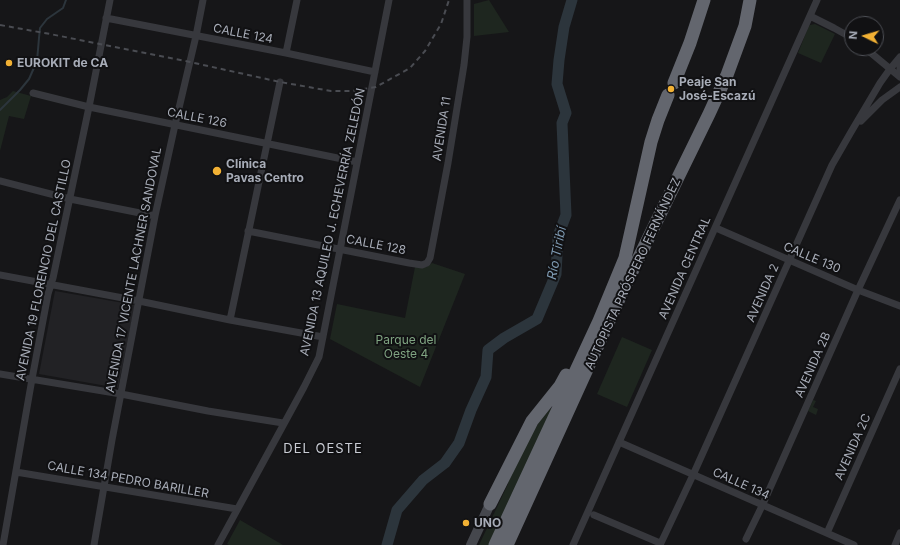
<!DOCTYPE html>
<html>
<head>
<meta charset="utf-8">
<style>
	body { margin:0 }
	#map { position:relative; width:900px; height:545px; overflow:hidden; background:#161618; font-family:Inter,sans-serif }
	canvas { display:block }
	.north { position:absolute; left:844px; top:16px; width:40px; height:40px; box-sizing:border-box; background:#111113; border:1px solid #4d4f55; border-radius:50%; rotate:275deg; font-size:11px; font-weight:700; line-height:16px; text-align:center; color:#a8adb8 }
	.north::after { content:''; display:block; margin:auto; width:14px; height:18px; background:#f2b134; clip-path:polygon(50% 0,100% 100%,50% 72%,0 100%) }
</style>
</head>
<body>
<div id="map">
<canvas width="900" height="545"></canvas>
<div class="north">N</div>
</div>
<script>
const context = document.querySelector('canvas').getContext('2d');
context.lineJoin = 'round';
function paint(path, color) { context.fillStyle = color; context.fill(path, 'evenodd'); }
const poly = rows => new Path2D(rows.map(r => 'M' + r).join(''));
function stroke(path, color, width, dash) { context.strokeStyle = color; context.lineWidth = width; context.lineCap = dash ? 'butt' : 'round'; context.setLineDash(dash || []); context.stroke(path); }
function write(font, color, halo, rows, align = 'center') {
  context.font = font + ' Inter,sans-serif'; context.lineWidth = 4; context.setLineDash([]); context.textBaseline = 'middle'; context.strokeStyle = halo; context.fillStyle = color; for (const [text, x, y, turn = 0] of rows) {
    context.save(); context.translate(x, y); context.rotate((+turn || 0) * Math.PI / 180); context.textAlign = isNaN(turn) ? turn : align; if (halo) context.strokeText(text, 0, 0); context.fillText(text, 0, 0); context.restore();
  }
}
const built = poly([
	[55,291,135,305,118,388,39,374]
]);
const green = poly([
	[489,0,509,32,474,36,474,4],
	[815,24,835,34,821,63,798,53,808,28,810,25],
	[13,91,31,96,24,119,9,116,0,151,0,100,7,97],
	[432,263,465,274,420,387,330,339,337,304,405,318,415,267,426,267],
	[622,337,652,350,627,407,597,394],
	[813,400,816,401,813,407,818,409,816,415,808,411],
	[551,408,551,412,491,545,479,545,508,484,509,475,539,422],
	[240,520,283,545,229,545,227,544]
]);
const stream = poly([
	[0,110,20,90,29,79,37,61,39,38,40,28,47,19,63,8,66,0]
]);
const river = poly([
	[387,545,397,510,423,480,445,463,459,443,471,410,486,377,488,350,504,338,537,319,556,274,558,236,566,215,562,123,566,113,557,84,559,60,564,27,572,0]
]);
const street = poly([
	[810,16,834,28,852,38],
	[106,18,286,53,375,72],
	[865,48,900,77],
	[286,53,297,0],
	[900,66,900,69],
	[33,93,89,107,357,162],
	[861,121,882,100,900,87],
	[0,181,70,199,155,216],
	[716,228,858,290,900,306],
	[248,231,409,263,422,265,427,263,430,258,448,163,464,65,467,37,467,0],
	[0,275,139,301,230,320,323,337],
	[230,320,280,82],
	[0,374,121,394,208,411,283,423],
	[619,442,854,545],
	[16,472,237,509],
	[594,515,660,543],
	[827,533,900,369],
	[746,539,762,506,858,290,900,200],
	[3,545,32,379,48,294,53,278,89,107,110,0],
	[94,545,112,440,155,216,175,125,196,36,203,0],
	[218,545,304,387,319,357,389,0],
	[573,545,817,0],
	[660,545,693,475,832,165,851,132,880,83,890,69,900,57],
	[895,545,900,533]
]);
const secondary = poly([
	[471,545,490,504]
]);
const highway = poly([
	[674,83,690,43,704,0],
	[490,504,532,421,560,386,566,375],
	[495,545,599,321,625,258,651,142,658,120,668,95],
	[507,545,624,288,709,114,727,75,745,26,750,0]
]);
const rail = poly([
	[0,25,50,34,190,62,280,82,331,91,352,91,376,87,410,68,425,51,441,24,449,0]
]);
const markers = [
	[9,63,4,"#f2b134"],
	[671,89,4,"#f2b134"],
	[217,171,5,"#f2b134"],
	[466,523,4,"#f2b134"]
];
const streetNames = [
	["CALLE 124",243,34,11],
	["CALLE 126",197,118,11],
	["AVENIDA 11",442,129,-81],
	["AVENIDA 13 AQUILEO J. ECHEVERRÍA ZELEDÓN",333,222,-78],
	["CALLE 128",376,245,11],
	["CALLE 130",812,258,23],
	["AVENIDA CENTRAL",685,268,-66],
	["AVENIDA 19 FLORENCIO DEL CASTILLO",44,270,-78],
	["AVENIDA 17 VICENTE LACHNER SANDOVAL",134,270,-79],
	["AUTOPISTA PRÓSPERO FERNÁNDEZ",633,274,-65],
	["AVENIDA 2",763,293,-66],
	["AVENIDA 2B",813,365,-66],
	["AVENIDA 2C",853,447,-66],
	["CALLE 134 PEDRO BARILLER",128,480,10],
	["CALLE 134",741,484,24]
];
const poiNames = [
	["EUROKIT de CA",17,63],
	["Peaje San",679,82],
	["José-Escazú",679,96],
	["Clínica",226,164],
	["Pavas Centro",226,178],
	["UNO",474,523]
];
const parkNames = [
	["Parque del",406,340],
	["Oeste 4",406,354]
];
const waterNames = [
	["Río Tiribí",557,253,-79]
];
const neighbourhoodNames = [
	["DEL OESTE",323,449]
];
paint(built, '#222225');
paint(green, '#1e261f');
stroke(stream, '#2c353c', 2);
stroke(river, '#2c353c', 11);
stroke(street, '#37383d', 7);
stroke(secondary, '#45474d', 10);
stroke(highway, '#63666e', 13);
stroke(rail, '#4a4c52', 2, [5, 4]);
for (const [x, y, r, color] of markers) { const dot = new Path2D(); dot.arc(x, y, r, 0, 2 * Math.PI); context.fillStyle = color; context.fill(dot); stroke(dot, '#111113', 1.5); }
write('12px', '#a8adb8', '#111113', streetNames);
write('bold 12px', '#a8adb8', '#111113', poiNames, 'left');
write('12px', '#7fa381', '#111113', parkNames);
write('italic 13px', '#7f9bb3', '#111113', waterNames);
context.letterSpacing = '1px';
write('13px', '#c9ccd4', '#111113', neighbourhoodNames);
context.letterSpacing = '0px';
</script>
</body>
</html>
